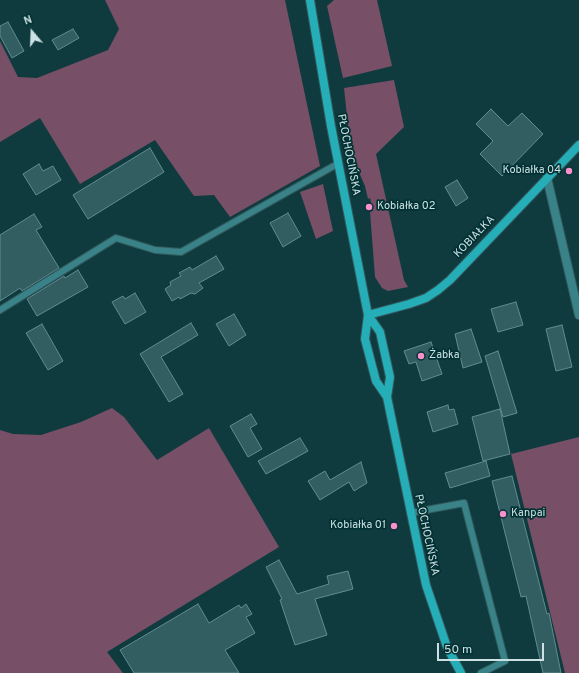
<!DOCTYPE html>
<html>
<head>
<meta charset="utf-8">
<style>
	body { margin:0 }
	#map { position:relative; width:579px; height:673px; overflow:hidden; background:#0f3b3f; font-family:Overpass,sans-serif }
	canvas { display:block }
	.north { position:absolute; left:12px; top:12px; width:40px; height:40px; -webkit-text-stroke:3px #023134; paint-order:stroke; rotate:341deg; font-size:11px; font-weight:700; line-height:16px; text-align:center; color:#cbe1e3 }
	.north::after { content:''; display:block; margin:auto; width:14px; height:18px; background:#cbe1e3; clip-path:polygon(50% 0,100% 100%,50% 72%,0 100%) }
	.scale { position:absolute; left:437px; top:643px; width:107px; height:18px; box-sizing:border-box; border:2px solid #cbe1e3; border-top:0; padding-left:5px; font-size:12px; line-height:14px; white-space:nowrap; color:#cbe1e3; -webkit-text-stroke:3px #023134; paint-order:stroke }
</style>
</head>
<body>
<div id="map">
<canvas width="579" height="673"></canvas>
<div class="north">N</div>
<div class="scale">50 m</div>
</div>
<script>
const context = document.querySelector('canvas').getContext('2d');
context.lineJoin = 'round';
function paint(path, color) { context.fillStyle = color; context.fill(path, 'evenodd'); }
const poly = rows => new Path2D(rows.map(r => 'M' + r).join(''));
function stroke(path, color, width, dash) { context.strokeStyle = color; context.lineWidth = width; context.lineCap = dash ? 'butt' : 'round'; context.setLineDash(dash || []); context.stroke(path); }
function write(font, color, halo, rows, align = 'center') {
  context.font = font + ' Overpass,sans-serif'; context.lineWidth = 3.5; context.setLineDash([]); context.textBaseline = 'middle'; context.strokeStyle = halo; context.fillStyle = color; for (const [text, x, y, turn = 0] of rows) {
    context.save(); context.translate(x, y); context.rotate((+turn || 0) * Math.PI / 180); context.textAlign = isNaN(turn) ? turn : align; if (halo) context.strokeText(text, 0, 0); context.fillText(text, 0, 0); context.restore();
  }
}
const green = poly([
	[105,0,285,0,320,166,230,217,214,195,194,196,155,140,80,184,40,118,0,142,0,41,18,77,37,78,108,50,119,29],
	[334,0,377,0,392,66,343,78,327,6],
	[394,80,404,127,376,154,404,280,408,287,388,291,382,288,375,277,370,212,373,211,370,198,368,199,365,186,351,154,344,88],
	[323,184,333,231,316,239,300,192],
	[112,408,124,417,157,460,209,428,279,547,107,652,123,673,0,673,0,430,13,434,41,435,81,422],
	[579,437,579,673,565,673,511,454]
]);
const building = poly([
	[8,22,24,51,12,58,0,36,0,26,8,22],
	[73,29,79,38,58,50,52,40,73,29],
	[491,109,508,126,522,113,543,134,502,176,480,154,493,141,476,124,491,109],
	[150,148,164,172,88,219,73,195,150,148],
	[39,164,43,171,53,166,61,180,36,195,23,174,39,164],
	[457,180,468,198,456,206,445,187,457,180],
	[288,213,301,236,283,247,270,223,288,213],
	[34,214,42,227,36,230,59,268,22,291,20,288,0,301,0,235,34,214],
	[216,256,224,269,199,283,203,288,195,294,191,293,180,299,179,297,172,301,165,289,171,285,170,282,181,276,179,273,190,267,192,270,216,256],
	[78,270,88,287,37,316,27,299,64,276,65,278,78,270],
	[135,293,146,312,125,324,112,302,123,296,125,299,135,293],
	[516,302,523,325,498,332,491,309,516,302],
	[234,314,246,335,229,346,216,324,234,314],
	[191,323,198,335,161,357,183,394,169,402,140,354,191,323],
	[42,324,63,361,48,370,26,333,42,324],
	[562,325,572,367,556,371,546,329,562,325],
	[471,329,482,362,463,368,455,334,471,329],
	[431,342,442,374,422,381,416,362,409,364,404,351,431,342],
	[498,351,517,413,503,417,485,356,498,351],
	[448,405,449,410,454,409,458,424,433,432,427,412,448,405],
	[500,409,510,454,483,461,472,417,500,409],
	[251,414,257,424,250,428,262,449,248,457,230,426,251,414],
	[300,438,308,451,266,474,258,461,300,438],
	[486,461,490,476,450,488,445,473,486,461],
	[361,462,367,483,354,491,349,482,320,500,308,481,325,471,330,480,361,462],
	[512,476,547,614,549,613,561,673,543,673,526,596,521,597,492,481,512,476],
	[279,560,297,594,329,584,327,576,348,571,353,589,315,599,327,635,295,645,280,600,282,599,266,567,279,560],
	[198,604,209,623,239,605,241,608,246,604,252,614,246,617,255,633,225,650,239,673,134,673,120,650,198,604]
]);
const lane = poly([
	[0,310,116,238,155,250,181,252,339,163],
	[410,513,464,503,505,661,481,673]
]);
const street = poly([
	[547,178,579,315]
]);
const secondary = poly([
	[310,0,331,126,368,315,365,339,376,381,387,397],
	[368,315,380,332,390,377,387,397,426,585,447,647,461,673],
	[368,315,409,304,426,298,438,290,450,280,579,145]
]);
const markers = [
	[569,171,4,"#f890cc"],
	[369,207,4,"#f890cc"],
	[421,356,4,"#f890cc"],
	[503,514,4,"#f890cc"],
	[394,526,4,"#f890cc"]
];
const streetNames = [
	["PŁOCHOCIŃSKA",348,155,79],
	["KOBIAŁKA",475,237,-46],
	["PŁOCHOCIŃSKA",426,535,78]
];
const poiNames = [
	["Kobiałka 04",561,171,"right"],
	["Kobiałka 02",377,207],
	["Żabka",429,356],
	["Kanpai",511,514],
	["Kobiałka 01",386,526,"right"]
];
paint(green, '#774f66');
paint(building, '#335e61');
stroke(building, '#618c90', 1);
stroke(lane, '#31595d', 8);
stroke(street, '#31595d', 10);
stroke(secondary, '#31595d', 10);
stroke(lane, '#398288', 6);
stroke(street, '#398288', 8);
stroke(secondary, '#25aeb7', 8);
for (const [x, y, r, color] of markers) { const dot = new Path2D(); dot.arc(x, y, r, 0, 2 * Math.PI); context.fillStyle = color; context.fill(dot); stroke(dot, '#023134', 1.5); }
write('11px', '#cbe1e3', '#023134', streetNames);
write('11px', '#cbe1e3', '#023134', poiNames, 'left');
</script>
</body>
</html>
